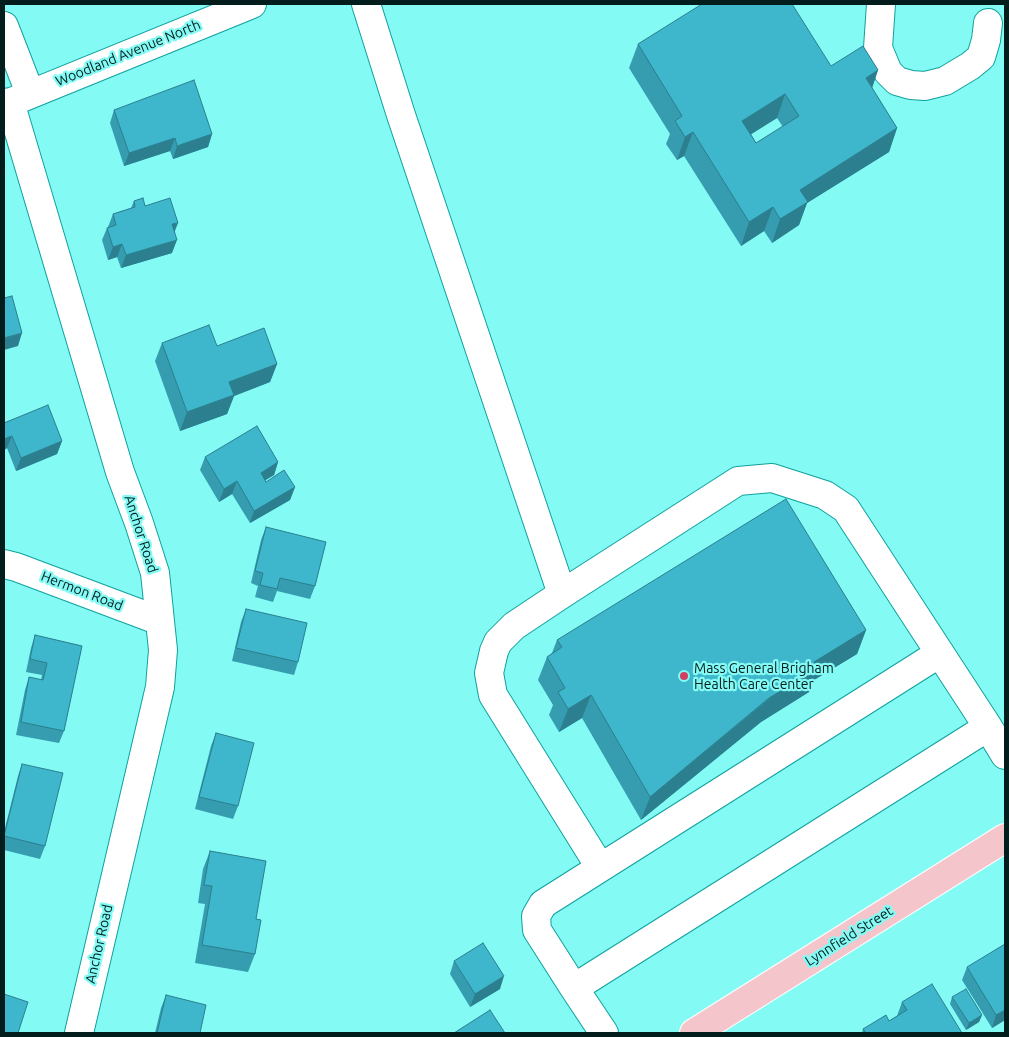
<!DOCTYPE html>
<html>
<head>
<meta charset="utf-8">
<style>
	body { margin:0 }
	#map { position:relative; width:1009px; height:1037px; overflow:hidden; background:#84faf5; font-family:Ubuntu,sans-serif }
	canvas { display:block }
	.frame { position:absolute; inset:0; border:5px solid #031d1c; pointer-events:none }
</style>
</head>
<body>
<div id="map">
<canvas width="1009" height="1037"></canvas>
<div class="frame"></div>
</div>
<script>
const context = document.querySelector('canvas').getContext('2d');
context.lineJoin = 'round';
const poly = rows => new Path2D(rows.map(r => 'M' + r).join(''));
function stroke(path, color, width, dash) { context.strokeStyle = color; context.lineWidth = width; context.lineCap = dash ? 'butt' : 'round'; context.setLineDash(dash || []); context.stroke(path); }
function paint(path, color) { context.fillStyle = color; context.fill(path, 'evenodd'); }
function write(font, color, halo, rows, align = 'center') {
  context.font = font + ' Ubuntu,sans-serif'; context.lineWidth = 4.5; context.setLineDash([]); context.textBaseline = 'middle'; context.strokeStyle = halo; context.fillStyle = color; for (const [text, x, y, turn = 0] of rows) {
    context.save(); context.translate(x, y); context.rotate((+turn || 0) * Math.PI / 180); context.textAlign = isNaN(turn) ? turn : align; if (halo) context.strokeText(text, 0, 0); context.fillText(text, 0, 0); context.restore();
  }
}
const minor = poly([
	[366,4,401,115,562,594],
	[881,4,878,48,888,72,897,81,911,85,925,86,945,81,970,66,981,57,986,40,988,23],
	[4,26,30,93],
	[10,102,120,472,139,523,155,573,163,650,160,687,79,1033],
	[4,105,252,4],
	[4,564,16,567,160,621],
	[600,867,493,695,489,673,494,651,498,642,514,626,562,594,738,481,772,478,825,495,846,509,988,727],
	[574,988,537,930,536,916,543,904,940,653],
	[604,1033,574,988,988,727,1005,755]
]);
const major = poly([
	[694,1033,1005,838]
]);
const wall = poly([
	[638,44,831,66,878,70,872,88,897,128,889,152,807,203,799,225,772,243,764,231,741,246,684,156,677,160,666,144,670,134,629,68],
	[777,118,783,127,756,143,751,134],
	[114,110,212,134,208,147,173,159,170,151,124,166,110,123],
	[134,201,145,206,174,232,172,253,121,268,117,257,108,260,102,240,107,228,108,227,113,214,131,208],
	[162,343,217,346,277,364,270,382,234,396,227,414,180,431,155,361],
	[4,423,62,441,57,454,16,471,7,448,4,450],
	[205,457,278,462,274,475,265,480,266,482,295,487,290,500,250,523,232,494,219,502,200,470],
	[266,527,315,586,310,599,277,591,273,602,255,597,258,586,251,583,261,540],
	[246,609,298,662,294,675,232,661,241,622],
	[866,630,857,654,814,680,809,692,761,722,641,820,582,718,559,732,549,715,553,705,538,680,547,657,552,653,557,640],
	[35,635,82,646,64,731,59,743,16,735,25,690,29,677,41,680,42,675,26,672,31,648],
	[216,733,238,806,233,819,195,809,211,746],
	[22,764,45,846,40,859,4,850,4,832,18,776],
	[210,851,256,919,255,954,248,972,195,963,205,904,198,903,203,869],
	[454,961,500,989,470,1007,450,974],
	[967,967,1005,1020,992,1028,962,980],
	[166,995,200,1033,155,1033,161,1008],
	[952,997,982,1015,979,1022,966,1030,950,1004],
	[902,1002,962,1033,862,1033,863,1029,889,1021,897,1016]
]);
const shadedWall = poly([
	[878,70,870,94,866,78],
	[785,94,777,118,734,145,742,121],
	[897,128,889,152,807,203,799,225,772,243,780,219,800,190],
	[693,132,684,156,677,160,685,137],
	[212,134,208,147,173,159,177,146],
	[175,138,170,151,124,166,129,153],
	[773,207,764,231,741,246,749,222],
	[178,223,173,236,172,224],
	[177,240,172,253,121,268,126,255],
	[122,244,117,257,108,260,113,247],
	[22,333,18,346,4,350,4,338],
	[277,364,270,382,234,396,227,414,180,431,187,412,229,382],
	[12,436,7,448,4,450,4,439],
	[62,441,57,454,16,471,21,458],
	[278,462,274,475,256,486,261,473],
	[237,481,232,494,219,502,224,489],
	[295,487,290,500,250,523,254,511],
	[866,630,857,654,814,680,809,692,761,722,641,820,650,797,814,662],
	[591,695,582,718,559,732,568,709],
	[504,976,500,989,470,1007,475,994],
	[1005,1010,1005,1020,992,1028,996,1015],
	[982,1015,979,1022,966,1030,969,1023]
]);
const building = poly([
	[702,4,792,4,831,66,863,46,878,70,866,78,897,128,800,190,808,202,780,219,773,207,749,222,693,132,685,137,675,121,682,116,638,44,702,4],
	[785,94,799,116,756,143,742,121,785,94],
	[194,80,212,134,177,146,175,138,129,153,114,110,194,80],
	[143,198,145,206,170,198,178,223,172,224,177,240,126,255,122,244,113,247,107,228,116,225,113,214,135,207,134,201,143,198],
	[12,296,22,333,4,338,4,298,12,296],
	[209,325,217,346,264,328,277,364,229,382,234,395,187,412,162,343,209,325],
	[48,405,62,441,21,458,12,436,4,439,4,423,48,405],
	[257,426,278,462,261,473,266,482,284,470,295,487,254,511,237,481,224,489,205,457,257,426],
	[786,499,866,630,814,662,818,669,769,698,650,797,591,695,568,709,558,692,565,688,547,657,562,647,557,640,786,499],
	[266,527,326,542,315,586,280,578,277,589,260,585,263,573,255,571,266,527],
	[246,609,307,623,298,662,236,648,246,609],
	[35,635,82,646,64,731,21,722,29,677,43,680,47,663,30,659,35,635],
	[216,733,254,743,238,806,199,797,216,733],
	[22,764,63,773,45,846,4,836,22,764],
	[210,851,266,861,256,919,261,920,255,954,202,945,212,886,204,885,210,851],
	[483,943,504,976,475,994,454,961,483,943],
	[1005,944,1005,1010,996,1015,967,967,1005,944],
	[932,984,962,1033,866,1033,863,1029,886,1015,889,1021,907,1010,902,1002,932,984],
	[966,989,982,1015,969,1023,952,997,966,989],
	[4,994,28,1002,18,1033,4,1033,4,994],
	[166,995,206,1005,200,1033,157,1033,166,995],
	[490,1010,505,1033,454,1033,490,1010]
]);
const markers = [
	[684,676,5,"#d04060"]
];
const streetNames = [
	["Woodland Avenue North",128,53,-22],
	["Anchor Road",141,534,72],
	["Hermon Road",82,591,21],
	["Lynnfield Street",849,936,-32],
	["Anchor Road",99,944,-77]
];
const poiNames = [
	["Mass General Brigham",694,668],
	["Health Care Center",694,684]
];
stroke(minor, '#10a19d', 30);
stroke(major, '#fff', 30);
stroke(minor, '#fff', 28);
stroke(major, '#f4c6cb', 28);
paint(wall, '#359daf');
paint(shadedWall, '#2b7f8e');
paint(building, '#3eb6cb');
stroke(building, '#2b7f8e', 1);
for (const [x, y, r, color] of markers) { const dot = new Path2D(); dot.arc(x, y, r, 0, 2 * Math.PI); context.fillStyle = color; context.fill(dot); stroke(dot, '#84faf5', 2); }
write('14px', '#031d1c', '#84faf5', streetNames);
write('14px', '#031d1c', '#84faf5', poiNames, 'left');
</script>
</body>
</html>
